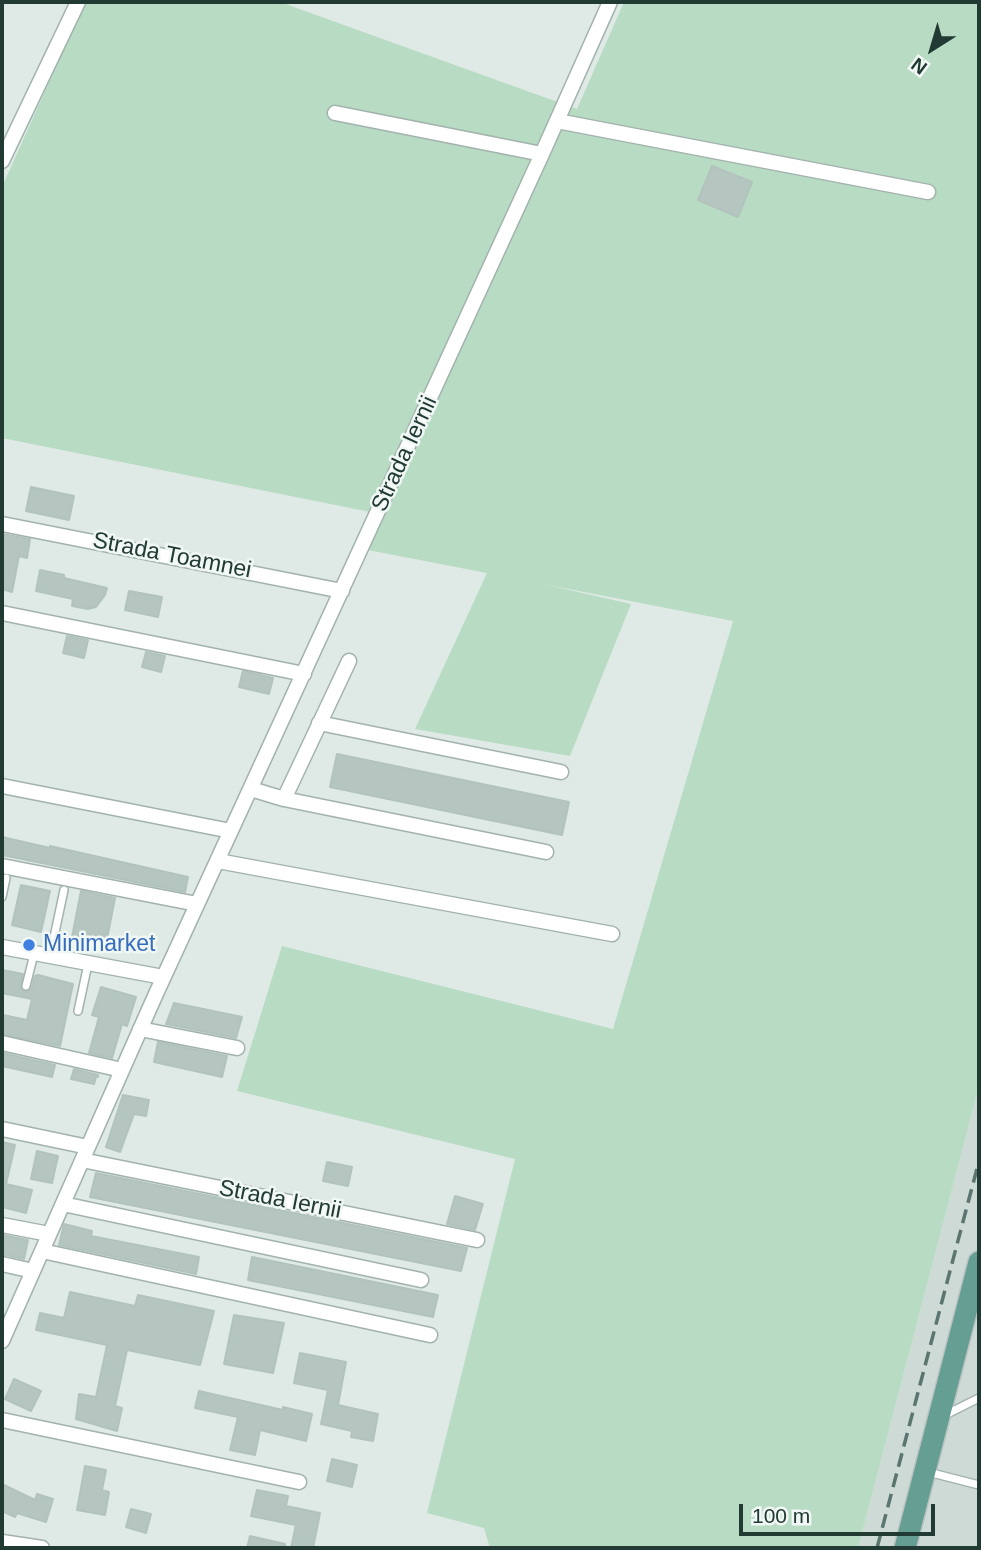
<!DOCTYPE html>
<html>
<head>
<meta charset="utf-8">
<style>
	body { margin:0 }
	#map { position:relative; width:981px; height:1550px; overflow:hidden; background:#dfeae6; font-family:Helvetica,sans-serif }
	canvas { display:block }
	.frame { position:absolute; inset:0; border:4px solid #213a34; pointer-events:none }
	.north { position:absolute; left:897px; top:14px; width:70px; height:70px; -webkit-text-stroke:5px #f0f7f4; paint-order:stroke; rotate:217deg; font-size:19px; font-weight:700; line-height:28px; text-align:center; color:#213a34 }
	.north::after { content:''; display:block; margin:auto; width:24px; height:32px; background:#213a34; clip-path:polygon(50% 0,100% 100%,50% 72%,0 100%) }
	.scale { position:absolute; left:739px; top:1504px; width:196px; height:32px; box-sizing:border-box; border:4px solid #213a34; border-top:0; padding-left:9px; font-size:21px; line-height:24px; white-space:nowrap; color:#213a34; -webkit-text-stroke:5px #f0f7f4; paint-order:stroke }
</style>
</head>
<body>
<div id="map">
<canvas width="981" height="1550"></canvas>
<div class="frame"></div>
<div class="north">N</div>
<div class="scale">100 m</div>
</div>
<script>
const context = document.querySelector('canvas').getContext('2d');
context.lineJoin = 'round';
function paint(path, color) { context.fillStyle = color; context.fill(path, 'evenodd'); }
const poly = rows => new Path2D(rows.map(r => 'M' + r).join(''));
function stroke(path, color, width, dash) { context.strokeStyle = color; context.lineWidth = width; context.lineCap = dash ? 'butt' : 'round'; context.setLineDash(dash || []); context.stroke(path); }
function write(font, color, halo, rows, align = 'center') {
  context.font = font + ' Helvetica,sans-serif'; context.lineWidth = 5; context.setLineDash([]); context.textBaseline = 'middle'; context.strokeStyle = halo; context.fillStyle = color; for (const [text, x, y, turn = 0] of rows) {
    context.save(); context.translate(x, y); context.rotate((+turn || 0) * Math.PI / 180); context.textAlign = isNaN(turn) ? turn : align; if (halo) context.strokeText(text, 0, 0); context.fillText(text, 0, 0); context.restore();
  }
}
const built = poly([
	[979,1086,979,1548,858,1548]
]);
const green = poly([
	[85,2,280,2,577,109,624,2,979,2,979,1086,858,1548,490,1548,484,1528,427,1513,515,1159,237,1091,282,946,613,1029,733,621,543,584,631,604,570,756,415,729,487,573,368,550,385,515,2,438,2,187]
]);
const building = poly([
	[712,166,752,182,738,217,698,200,712,166],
	[31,487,74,496,69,520,26,511,31,487],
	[2,534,30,539,27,558,19,556,12,592,2,589,2,534],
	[40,570,64,575,64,578,107,588,105,595,96,607,88,609,72,606,73,599,36,591,40,570],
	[129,591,162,597,158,617,125,610,129,591],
	[67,636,88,640,84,658,63,653,67,636],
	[146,652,165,656,161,672,142,667,146,652],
	[243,671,273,678,269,694,239,687,243,671],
	[337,754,569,802,562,835,330,787,337,754],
	[2,837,50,848,50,846,188,877,185,892,2,855,2,837],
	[21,885,50,891,41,932,12,925,21,885],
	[81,891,115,898,106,944,72,937,81,891],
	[2,970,23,974,20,987,25,992,31,990,35,976,38,975,73,984,60,1046,2,1034,3,1015,27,1020,32,999,2,993,2,970],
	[101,987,136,997,127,1026,122,1024,112,1058,89,1053,99,1017,92,1015,101,987],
	[174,1003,242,1017,236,1038,166,1024,174,1003],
	[158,1042,227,1056,222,1077,154,1062,158,1042],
	[2,1053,55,1065,52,1077,2,1066,2,1053],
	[74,1069,98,1075,98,1077,96,1077,94,1084,71,1079,74,1069],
	[123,1095,149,1100,146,1116,134,1114,120,1152,106,1147,123,1095],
	[2,1142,15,1145,6,1184,32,1190,26,1213,2,1207,2,1142],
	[37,1151,58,1156,52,1183,31,1179,37,1151],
	[327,1162,352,1167,348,1186,323,1181,327,1162],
	[96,1173,467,1248,461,1271,90,1197,96,1173],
	[455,1196,483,1204,475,1230,447,1224,455,1196],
	[64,1224,92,1231,91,1236,199,1257,196,1274,59,1245,64,1224],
	[2,1235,28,1240,24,1259,2,1254,2,1235],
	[252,1257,438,1295,433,1317,248,1280,252,1257],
	[70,1292,135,1306,138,1295,214,1311,200,1365,127,1350,115,1406,122,1408,117,1431,76,1419,79,1394,96,1397,107,1345,36,1330,40,1313,64,1318,70,1292],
	[234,1315,284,1323,273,1373,224,1364,234,1315],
	[300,1353,346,1362,338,1405,378,1414,373,1441,351,1437,352,1431,321,1424,328,1390,294,1383,300,1353],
	[14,1379,41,1391,31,1411,5,1399,14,1379],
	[199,1391,283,1410,283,1407,312,1414,306,1441,260,1430,255,1455,230,1450,238,1417,195,1408,199,1391],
	[332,1459,357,1465,352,1487,327,1481,332,1459],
	[85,1466,106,1470,102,1490,109,1492,105,1515,77,1510,85,1466],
	[2,1484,35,1500,37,1494,53,1499,46,1522,17,1513,15,1517,2,1511,2,1484],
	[257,1490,288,1496,286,1506,320,1513,313,1548,291,1548,296,1525,251,1516,257,1490],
	[131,1509,151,1514,146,1533,126,1527,131,1509],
	[250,1536,285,1544,285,1548,247,1548,250,1536]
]);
const service = poly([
	[2,897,6,878],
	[50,956,64,890],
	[26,986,34,954],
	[78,1011,88,964],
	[945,1415,979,1398],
	[928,1472,979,1485]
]);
const minor = poly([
	[335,113,542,154],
	[557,121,928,192],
	[2,161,78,2],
	[2,524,342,591],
	[2,613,304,674],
	[319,723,561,772],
	[2,786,231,831],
	[251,789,284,799,546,852],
	[284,799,349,661],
	[218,861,612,934],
	[2,866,197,904],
	[2,947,163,977],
	[140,1029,237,1048],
	[2,1043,122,1070],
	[2,1129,88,1147],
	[82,1160,477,1240],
	[63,1204,421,1280],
	[2,1225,49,1234],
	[42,1251,430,1335],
	[2,1264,33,1271],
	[2,1341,155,996,542,154,610,2],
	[2,1420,299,1482],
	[2,1542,42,1548]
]);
const primary = poly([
	[905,1548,979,1262]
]);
const rail = poly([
	[877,1548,979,1161]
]);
const markers = [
	[29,945,7,"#3f7fe0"]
];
const streetNames = [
	["Strada Iernii",405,454,-65],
	["Strada Toamnei",172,556,11],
	["Strada Iernii",280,1200,11]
];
const shopNames = [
	["Minimarket",43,945]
];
paint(built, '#cedad5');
paint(green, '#b8dbc3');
paint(building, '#b5c5bf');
stroke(building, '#b2c3bd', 2);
stroke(service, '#a2b2ad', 10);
stroke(minor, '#a2b2ad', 17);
stroke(primary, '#bcc4c2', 24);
stroke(service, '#fff', 7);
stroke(minor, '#fff', 14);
stroke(primary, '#659e93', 21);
stroke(rail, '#5b7570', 3.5, [14, 7]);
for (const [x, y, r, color] of markers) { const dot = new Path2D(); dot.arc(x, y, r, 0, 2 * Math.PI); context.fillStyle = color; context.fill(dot); stroke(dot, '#f0f7f4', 2.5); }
write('23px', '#213a34', '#f0f7f4', streetNames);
write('23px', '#366cbe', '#f0f7f4', shopNames, 'left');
</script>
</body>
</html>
